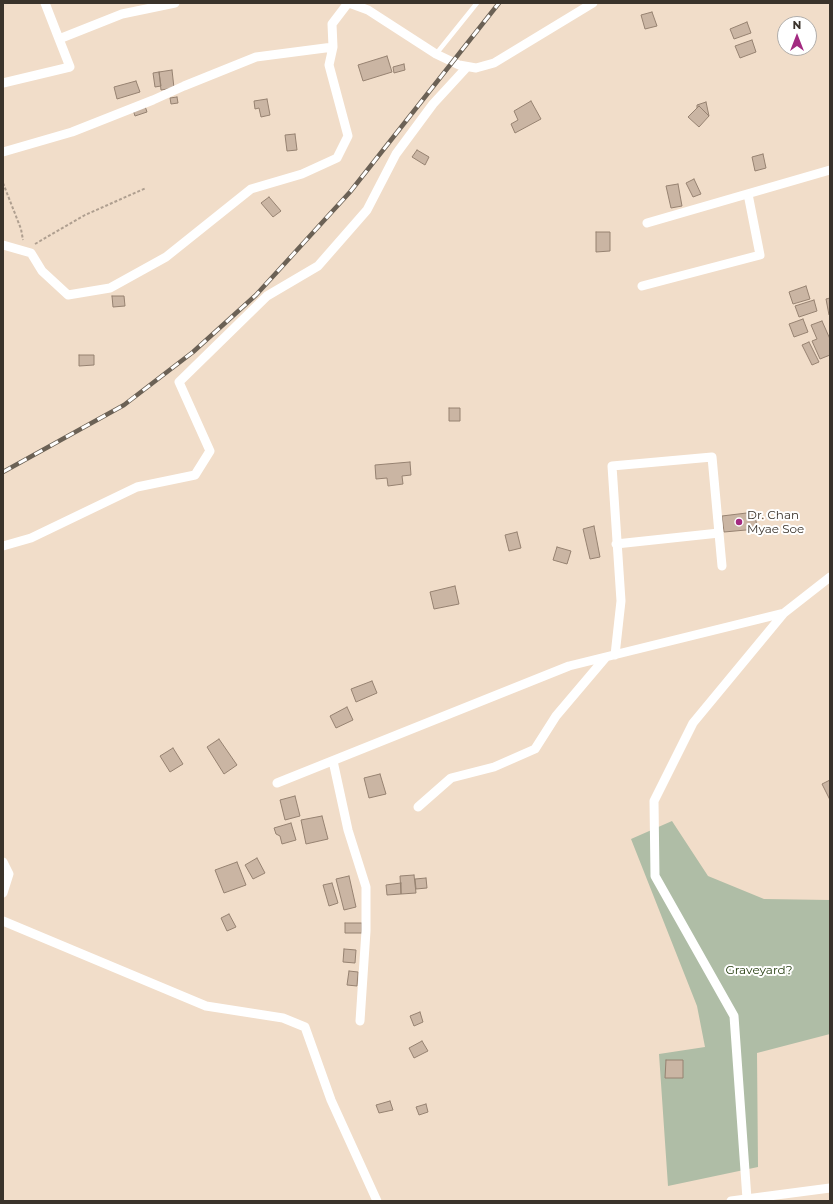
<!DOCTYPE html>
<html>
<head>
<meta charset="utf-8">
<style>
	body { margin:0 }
	#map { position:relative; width:833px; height:1204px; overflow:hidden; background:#f1ddc9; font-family:Montserrat,sans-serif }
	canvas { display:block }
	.frame { position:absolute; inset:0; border:4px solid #3a332b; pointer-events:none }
	.north { position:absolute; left:777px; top:16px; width:40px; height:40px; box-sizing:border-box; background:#fff; border:1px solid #b0adaa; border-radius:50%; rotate:0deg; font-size:11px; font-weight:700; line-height:16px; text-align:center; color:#3a332b }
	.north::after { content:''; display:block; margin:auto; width:14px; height:18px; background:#a32a81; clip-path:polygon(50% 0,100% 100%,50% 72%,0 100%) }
</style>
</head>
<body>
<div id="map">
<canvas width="833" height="1204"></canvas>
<div class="frame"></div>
<div class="north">N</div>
</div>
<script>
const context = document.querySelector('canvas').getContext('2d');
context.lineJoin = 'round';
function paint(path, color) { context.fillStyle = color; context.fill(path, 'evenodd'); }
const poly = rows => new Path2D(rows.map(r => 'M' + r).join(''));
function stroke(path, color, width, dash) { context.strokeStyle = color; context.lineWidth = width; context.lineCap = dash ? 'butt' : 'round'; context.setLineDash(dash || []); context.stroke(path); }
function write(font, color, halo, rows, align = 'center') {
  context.font = font + ' Montserrat,sans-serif'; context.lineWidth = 4; context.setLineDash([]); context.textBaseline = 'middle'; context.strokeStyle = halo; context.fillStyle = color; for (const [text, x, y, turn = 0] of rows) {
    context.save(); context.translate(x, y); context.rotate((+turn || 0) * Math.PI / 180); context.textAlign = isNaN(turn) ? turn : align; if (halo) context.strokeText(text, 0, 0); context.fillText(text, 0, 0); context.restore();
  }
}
const green = poly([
	[672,821,708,876,764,899,830,900,830,1034,757,1053,758,1167,668,1186,659,1054,705,1047,697,1006,631,839]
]);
const building = poly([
	[652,12,657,26,645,29,641,15,652,12],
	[747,22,751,33,734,39,730,29,747,22],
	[752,40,756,52,740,58,735,46,752,40],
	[387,56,392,72,363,81,358,65,387,56],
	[404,64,405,70,394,73,393,67,404,64],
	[172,70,174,88,161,90,159,72,172,70],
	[159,72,161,86,155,87,153,73,159,72],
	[136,81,140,92,117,99,114,87,136,81],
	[177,97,178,103,171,104,170,98,177,97],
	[267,99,270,115,261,117,259,108,255,109,254,101,267,99],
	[531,101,541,119,515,133,511,124,518,120,514,111,531,101],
	[706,102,709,116,699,106,697,108,697,105,706,102],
	[145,106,147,112,135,116,133,110,145,106],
	[699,106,709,116,699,127,688,117,699,106],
	[295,134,297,150,287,151,285,135,295,134],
	[417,150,429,157,425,165,412,157,417,150],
	[763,154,766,168,755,171,752,157,763,154],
	[694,179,701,194,693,197,686,183,694,179],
	[678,184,682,206,671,208,666,186,678,184],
	[269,197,281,211,273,217,261,203,269,197],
	[596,232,610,232,610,251,596,252,596,232],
	[806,286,810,299,793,304,789,292,806,286],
	[112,296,124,296,125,306,113,307,112,296],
	[830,298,830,315,829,315,826,299,830,298],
	[814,300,817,311,799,317,795,306,814,300],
	[803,319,808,332,794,337,789,324,803,319],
	[822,321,830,339,830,355,820,359,812,341,817,339,811,325,822,321],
	[809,342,819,362,812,365,802,345,809,342],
	[79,355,94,355,94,365,79,366,79,355],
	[449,408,460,408,460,421,449,421,449,408],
	[410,462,411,475,402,476,403,484,388,486,387,478,376,479,375,465,410,462],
	[755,512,757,529,724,532,722,516,755,512],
	[594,526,600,557,590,559,583,529,594,526],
	[517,532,521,548,509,551,505,535,517,532],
	[557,547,571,551,567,564,553,560,557,547],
	[455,586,459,604,434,609,430,592,455,586],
	[372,681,377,693,356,702,351,689,372,681],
	[347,707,353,720,336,728,330,716,347,707],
	[219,739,237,765,224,774,207,747,219,739],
	[173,748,183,764,170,772,160,756,173,748],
	[380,774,386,794,369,798,364,778,380,774],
	[830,780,830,800,822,784,830,780],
	[295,796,300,816,285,820,280,800,295,796],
	[322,816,328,839,306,844,301,820,322,816],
	[291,823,296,840,282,844,280,836,276,834,274,828,291,823],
	[257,858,265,873,253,879,245,865,257,858],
	[237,862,246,885,224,893,215,870,237,862],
	[414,875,416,893,401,894,400,876,414,875],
	[349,876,356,907,344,910,336,879,349,876],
	[426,878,427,888,416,889,415,879,426,878],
	[332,883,338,903,329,906,323,885,332,883],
	[401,883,401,894,387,895,386,885,401,883],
	[229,914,236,927,227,931,221,918,229,914],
	[345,923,362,923,362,933,345,933,345,923],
	[344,949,356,950,355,963,343,962,344,949],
	[349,971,358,972,357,986,347,985,349,971],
	[420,1012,423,1022,414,1026,410,1016,420,1012],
	[422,1041,428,1051,414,1058,409,1048,422,1041],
	[666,1060,683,1060,683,1078,665,1078,666,1060],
	[390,1101,393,1110,379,1113,376,1105,390,1101],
	[426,1104,428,1112,419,1115,416,1107,426,1104]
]);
const path = poly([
	[3,183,21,229,23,240],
	[35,244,85,215,146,188]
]);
const lane = poly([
	[436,54,477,3]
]);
const street = poly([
	[45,3,59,39],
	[349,3,368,10,436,54,459,65,476,68,494,63,593,3],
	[3,83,70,67,59,39,122,14,175,3],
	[3,152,72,132,153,100,184,86,256,57,333,47],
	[647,223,830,170],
	[3,245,31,253,42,271,68,295,110,288,166,257,251,189,302,174,337,158,348,136,329,65,333,47,332,24,348,3],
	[642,286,760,255,748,194],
	[616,544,719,533],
	[3,546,31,538,137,487,195,475,210,451,179,382,267,296,318,266,367,210,396,154,433,104,467,67],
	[615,655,621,601,612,466,712,457,722,566],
	[333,761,348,830,366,887,366,931,360,1021],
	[277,783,569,666,784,613,830,577],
	[418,807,451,778,494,767,535,749,556,716,606,657],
	[3,862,9,874,3,893],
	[3,921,206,1006,283,1018,305,1027,331,1100,377,1201],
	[747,1199,734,1016,655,876,654,801,693,723,784,613],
	[731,1201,830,1188]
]);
const rail = poly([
	[3,472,124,405,193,352,256,295,350,192,499,3]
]);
const markers = [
	[739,522,4,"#a32a81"]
];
const poiNames = [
	["Dr. Chan",747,515],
	["Myae Soe",747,529]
];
const parkNames = [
	["Graveyard?",759,970]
];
paint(green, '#afbda6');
paint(building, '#cab5a3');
stroke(building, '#968271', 1);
stroke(path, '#af9f90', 2, [3, 2]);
stroke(lane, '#fff', 4.5);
stroke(street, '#fff', 9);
stroke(rail, '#6b6155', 4.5);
stroke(rail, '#fff', 3, [9]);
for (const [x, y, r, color] of markers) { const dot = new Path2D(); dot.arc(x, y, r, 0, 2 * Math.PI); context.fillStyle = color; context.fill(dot); stroke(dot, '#fff', 1.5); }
write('12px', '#3a332b', '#fff', poiNames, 'left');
write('12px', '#273f11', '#fff', parkNames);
</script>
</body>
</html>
